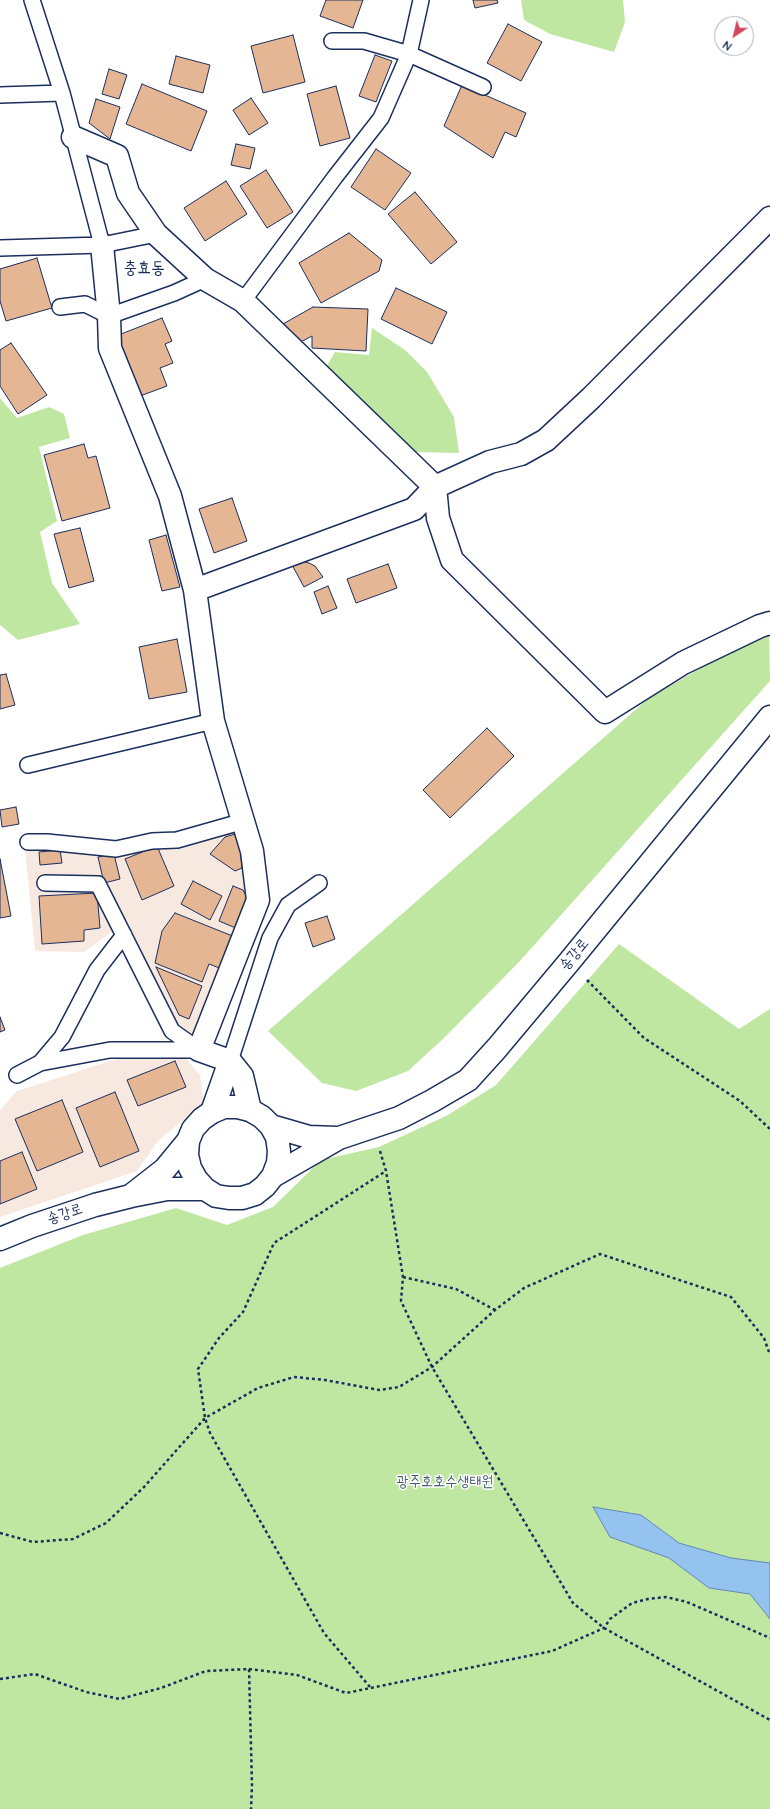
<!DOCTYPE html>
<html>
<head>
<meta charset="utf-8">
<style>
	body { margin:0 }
	#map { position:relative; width:770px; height:1809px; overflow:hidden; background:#fff; font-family:"Architects Daughter",sans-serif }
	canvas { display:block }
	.north { position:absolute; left:714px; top:16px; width:40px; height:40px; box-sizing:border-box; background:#fff; border:1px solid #a4acbf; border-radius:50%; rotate:215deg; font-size:11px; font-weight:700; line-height:16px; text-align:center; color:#1b2f5e }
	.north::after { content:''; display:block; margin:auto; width:14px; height:18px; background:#d1495b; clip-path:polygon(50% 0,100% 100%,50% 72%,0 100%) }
</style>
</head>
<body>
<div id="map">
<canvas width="770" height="1809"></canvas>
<div class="north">N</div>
</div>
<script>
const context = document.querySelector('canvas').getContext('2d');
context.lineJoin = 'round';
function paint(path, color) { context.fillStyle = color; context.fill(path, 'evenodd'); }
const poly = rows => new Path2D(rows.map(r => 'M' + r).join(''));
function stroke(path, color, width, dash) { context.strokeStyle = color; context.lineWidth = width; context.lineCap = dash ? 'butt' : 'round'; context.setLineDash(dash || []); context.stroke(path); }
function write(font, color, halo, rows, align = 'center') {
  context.font = font + ' "Architects Daughter","Poor Story",sans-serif'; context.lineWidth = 3; context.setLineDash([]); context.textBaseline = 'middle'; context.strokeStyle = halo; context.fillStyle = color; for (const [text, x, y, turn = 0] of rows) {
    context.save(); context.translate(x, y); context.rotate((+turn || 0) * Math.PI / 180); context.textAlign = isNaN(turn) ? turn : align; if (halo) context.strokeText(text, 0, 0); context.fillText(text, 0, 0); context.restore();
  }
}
const built = poly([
	[238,827,251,899,197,1044,182,1033,127,921,84,952,35,951,25,848,118,852],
	[182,1054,200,1075,204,1103,158,1141,137,1171,0,1217,0,1110,17,1091,126,1056]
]);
const green = poly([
	[521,0,623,0,625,22,614,52,550,34,524,20],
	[372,328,405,350,427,372,454,417,459,453,415,452,325,369,335,352,369,355],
	[0,398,17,418,49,407,64,414,70,438,39,447,57,521,40,532,52,583,80,624,18,640,0,625],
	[769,629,770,681,519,962,443,1039,408,1071,356,1091,322,1083,268,1031,649,698],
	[619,944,739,1029,770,1009,770,1809,0,1809,0,1268,83,1235,176,1208,227,1225,273,1207,321,1160,379,1147,448,1115,496,1085]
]);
const water = poly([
	[593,1507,641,1515,679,1543,731,1558,770,1563,770,1619,750,1594,709,1588,669,1558,610,1537,593,1507]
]);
const building = poly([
	[326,0,363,0,353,28,320,16,326,0],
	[473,0,497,0,498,3,475,8,473,0],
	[508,24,542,42,521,81,487,63,508,24],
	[293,35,305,82,263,93,251,46,293,35],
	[375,55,392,61,376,102,359,96,375,55],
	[176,56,210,65,203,93,169,84,176,56],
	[109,69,127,75,119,99,102,94,109,69],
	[142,84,207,111,191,151,126,124,142,84],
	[462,85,526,113,516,137,505,132,493,158,444,126,462,85],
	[336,86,350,138,320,146,307,94,336,86],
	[251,98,268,123,249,135,233,110,251,98],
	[96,99,120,107,110,139,89,123,96,99],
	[236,144,255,148,250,169,231,165,236,144],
	[376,149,411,173,385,210,351,187,376,149],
	[266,170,293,212,267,228,240,186,266,170],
	[226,181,247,214,205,241,184,208,226,181],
	[415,192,457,242,431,264,388,214,415,192],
	[349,233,382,260,379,271,321,303,299,263,349,233],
	[37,258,52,308,6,321,0,301,0,269,37,258],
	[396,288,447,312,432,344,381,319,396,288],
	[313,307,368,309,366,351,312,348,312,336,297,344,283,324,313,307],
	[162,318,172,341,165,344,173,363,160,368,167,386,140,396,116,336,162,318],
	[11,343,47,395,18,414,0,386,0,350,11,343],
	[84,444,88,458,96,456,110,508,62,521,44,455,84,444],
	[232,498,247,541,214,553,199,509,232,498],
	[80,528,94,581,69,588,54,534,80,528],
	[166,535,180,587,162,591,149,540,166,535],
	[300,561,309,563,315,566,323,577,304,587,291,563,300,561],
	[388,564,397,588,356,603,347,579,388,564],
	[328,586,337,608,322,614,314,592,328,586],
	[177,639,187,692,149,699,139,647,177,639],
	[6,674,15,705,0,709,0,675,6,674],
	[487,728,514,756,450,818,423,790,487,728],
	[16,807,19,824,2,827,0,810,16,807],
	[235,834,240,846,242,868,235,871,210,854,225,837,235,834],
	[157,846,174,886,142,900,125,859,157,846],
	[60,850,62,863,40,865,39,852,60,850],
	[114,854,120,879,104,883,98,857,114,854],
	[0,859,11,916,0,918,0,859],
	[193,881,222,896,210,920,181,904,193,881],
	[233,886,243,890,249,901,238,929,219,921,233,886],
	[97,893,100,928,84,930,84,941,42,944,39,896,97,893],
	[175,913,235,937,222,969,209,964,202,982,155,963,162,931,175,913],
	[327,916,335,939,313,947,305,923,327,916],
	[156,967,202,986,189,1019,179,1015,156,967],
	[0,1017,5,1030,0,1032,0,1017],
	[175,1061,186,1087,138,1106,127,1080,175,1061],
	[115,1092,139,1151,100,1167,76,1108,115,1092],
	[62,1100,83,1152,37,1171,15,1119,62,1100],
	[22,1152,37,1189,0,1204,0,1161,22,1152]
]);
const path = poly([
	[587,980,644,1038,740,1101,770,1129],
	[380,1151,386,1171,403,1277,401,1301,432,1367,573,1603,604,1628,770,1720],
	[403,1277,456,1289,495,1310],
	[0,1533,33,1542,73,1539,106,1523,144,1487,205,1418,258,1388,294,1377,325,1380,379,1390,399,1387,432,1367,495,1310,524,1288,600,1254,731,1297,764,1338,770,1355],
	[249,1669,297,1675,346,1693,552,1651,604,1628,610,1619,632,1603,648,1599,666,1597,687,1602,770,1638],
	[0,1679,35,1674,86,1692,120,1699,161,1688,206,1671,249,1669,252,1785,251,1809],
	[370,1687,324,1633,210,1433,205,1418,198,1369,219,1338,243,1312,274,1243,386,1171]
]);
const lane = poly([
	[32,0,62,93,102,245],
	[332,41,364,41,409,54,483,87],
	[0,95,62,93],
	[0,248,102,245,156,234],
	[243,301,335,177,381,118,409,54,421,0],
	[60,307,85,304,109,316,174,293,205,279],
	[28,765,213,721],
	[28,842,47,842,116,849,152,841,177,840,244,821],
	[230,1061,270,938,288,905,319,883],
	[40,1063,62,1037,97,970,124,935],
	[17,1075,40,1063,110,1050,199,1050,172,1031,98,884,45,883]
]);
const street = poly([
	[73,137,117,156,128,193,156,234,205,279,243,301,435,487,438,518,452,560,605,712,683,663,760,626,770,623],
	[102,245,109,316,110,348,170,496,195,590,213,721,252,851,258,900,199,1050,230,1061,242,1076,250,1110],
	[195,590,414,509,435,487,490,462,521,454,546,440,591,398,770,218],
	[212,1112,230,1061]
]);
const secondary = poly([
	[271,1126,309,1137,337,1138],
	[273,1176,278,1163,279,1151,277,1137,271,1126,262,1117,250,1110,238,1107,224,1107,212,1112,202,1119,193,1129,188,1141,187,1155,190,1168,196,1179,205,1189,216,1196,229,1198,242,1198,255,1194,265,1186,273,1176,339,1138,399,1118,432,1101,468,1080,497,1048,569,962,770,717],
	[133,1194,165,1169,188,1141],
	[0,1239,32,1226,95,1205,131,1196,167,1189,205,1189]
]);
const streetNames = [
	["송강로",575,955,-50],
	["송강로",65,1215,-18]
];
const parkNames = [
	["광주호호수생태원",445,1483]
];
const quarterNames = [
	["충효동",144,269]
];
paint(built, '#f7e9df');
paint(green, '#c0e7a2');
paint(water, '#94c3ef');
stroke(water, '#6488b5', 1);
paint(building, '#e4b694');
stroke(building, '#1b2f5e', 1);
stroke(lane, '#1b2f5e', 18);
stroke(street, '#1b2f5e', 25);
stroke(secondary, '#1b2f5e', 25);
stroke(path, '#1b2f5e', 2.5, [3, 3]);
stroke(lane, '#fff', 15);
stroke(street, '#fff', 22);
stroke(secondary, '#fff', 22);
write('15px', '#1b2f5e', '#fff', streetNames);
write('15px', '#445d6f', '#fff', parkNames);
write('17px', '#1b2f5e', '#fff', quarterNames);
</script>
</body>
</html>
